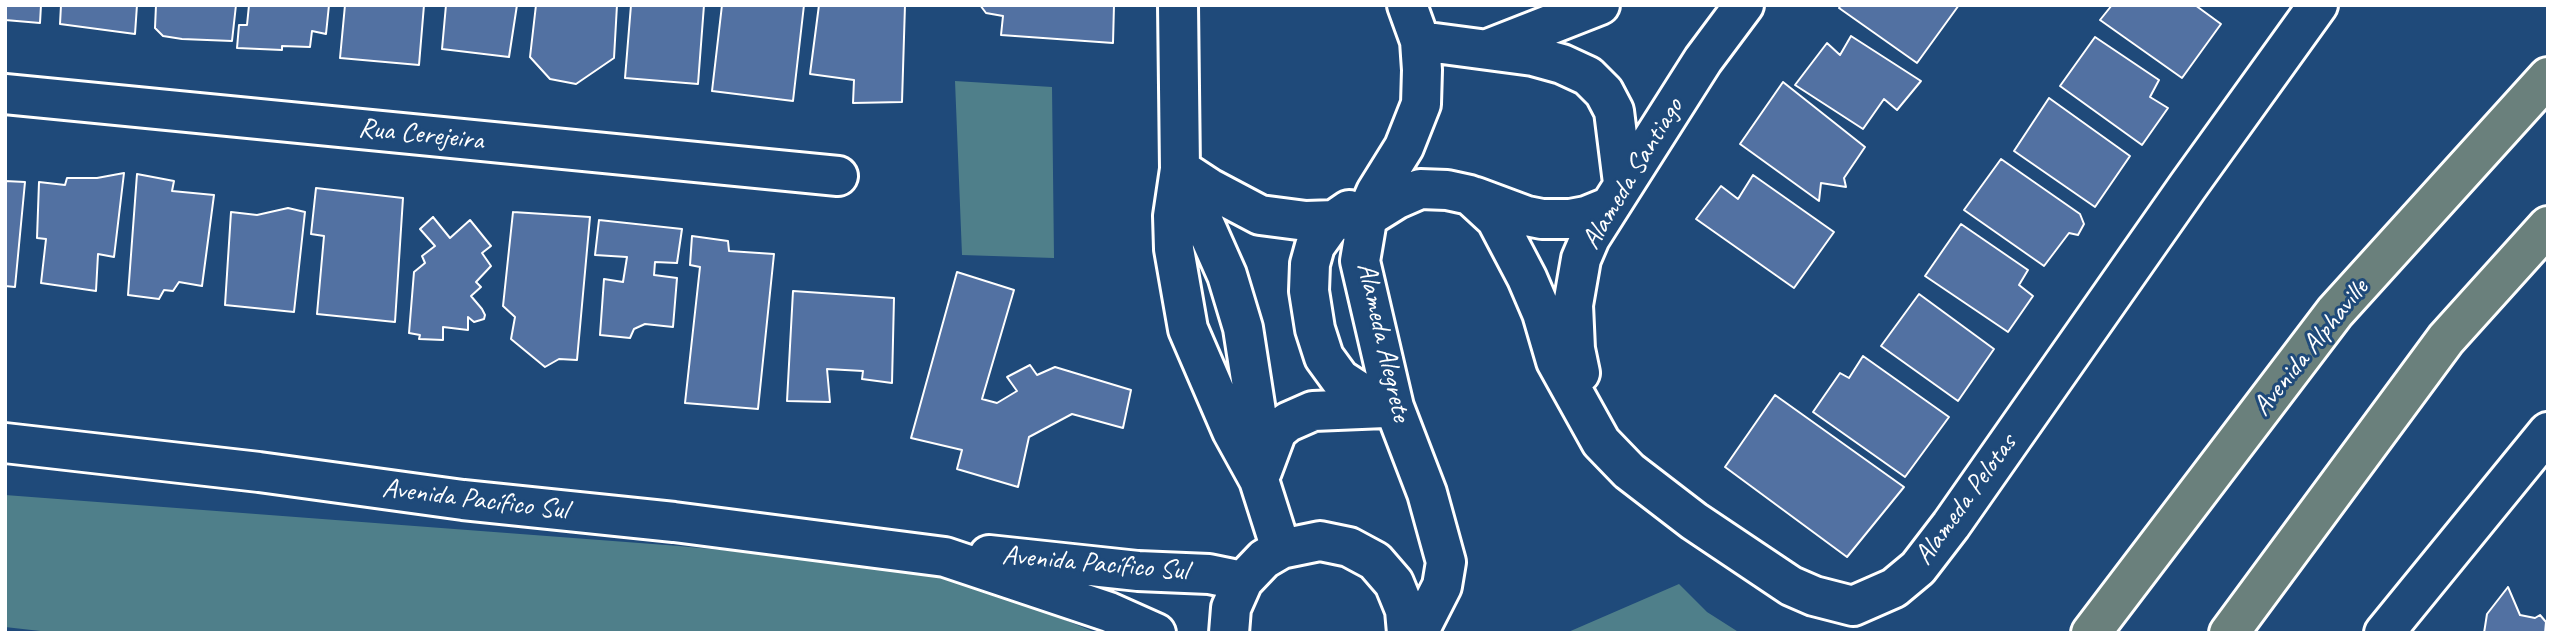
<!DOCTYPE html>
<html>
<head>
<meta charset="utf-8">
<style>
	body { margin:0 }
	#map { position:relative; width:2553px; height:638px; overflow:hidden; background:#1f4a7a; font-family:Caveat,sans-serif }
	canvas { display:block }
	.frame { position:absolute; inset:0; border:7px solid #fff; pointer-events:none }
</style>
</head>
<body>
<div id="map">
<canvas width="2553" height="638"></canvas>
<div class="frame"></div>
</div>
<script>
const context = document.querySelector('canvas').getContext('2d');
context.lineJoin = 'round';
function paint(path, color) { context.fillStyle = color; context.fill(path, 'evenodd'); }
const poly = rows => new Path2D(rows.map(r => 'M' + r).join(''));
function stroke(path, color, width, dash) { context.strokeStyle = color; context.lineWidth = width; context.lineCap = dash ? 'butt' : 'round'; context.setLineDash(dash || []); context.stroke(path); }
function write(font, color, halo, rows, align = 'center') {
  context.font = font + ' Caveat,sans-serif'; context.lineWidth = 6; context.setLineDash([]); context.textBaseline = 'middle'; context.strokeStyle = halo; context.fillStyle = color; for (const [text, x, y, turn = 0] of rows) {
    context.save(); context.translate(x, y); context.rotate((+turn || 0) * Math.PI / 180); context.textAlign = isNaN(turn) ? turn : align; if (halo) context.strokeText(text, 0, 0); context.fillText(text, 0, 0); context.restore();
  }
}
const green = poly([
	[955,81,1052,87,1054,258,962,255],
	[5,495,679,546,944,571,1097,633,58,633,5,627],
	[1679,584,1707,612,1740,633,1566,633]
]);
const building = poly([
	[5,5,41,5,40,23,5,20,5,5],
	[61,5,137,5,135,34,60,24,61,5],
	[156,5,236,5,232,41,182,39,163,36,155,28,156,5],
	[249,5,329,5,326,34,312,31,310,47,282,46,282,50,237,48,239,25,247,25,249,5],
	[345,5,424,5,419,65,340,58,345,5],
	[446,5,517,5,509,57,442,49,446,5],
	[536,5,617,5,614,58,576,84,550,79,530,57,536,5],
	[631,5,704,5,698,84,625,78,631,5],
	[722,5,804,5,793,101,712,91,722,5],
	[819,5,905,5,902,102,853,103,854,80,810,74,819,5],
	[980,5,1114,5,1113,43,1001,35,1003,16,986,13,980,5],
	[1841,5,1959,5,1917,63,1839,8,1841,5],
	[2112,5,2195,5,2221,24,2182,78,2100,20,2112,5],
	[1851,36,1921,81,1897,110,1884,99,1863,129,1795,85,1827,43,1840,55,1851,36],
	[2095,37,2159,80,2150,97,2168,108,2142,145,2060,86,2095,37],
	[1783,82,1865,147,1844,178,1846,187,1821,183,1819,201,1740,144,1783,82],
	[2049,98,2130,156,2095,207,2014,151,2049,98],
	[2001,159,2080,214,2084,224,2078,235,2069,233,2044,266,1964,210,2001,159],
	[124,173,114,257,98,254,96,291,41,283,46,239,37,238,39,182,65,185,67,178,97,178,124,173],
	[137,174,174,181,172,191,214,195,202,286,179,282,173,291,164,290,159,299,128,295,137,174],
	[1753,175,1834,232,1794,288,1696,219,1721,186,1738,199,1753,175],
	[5,181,25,182,15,287,5,286,5,181],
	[316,188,403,198,395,322,317,314,324,236,311,234,316,188],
	[288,208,305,212,294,312,225,305,231,212,257,215,288,208],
	[513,212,590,217,577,360,559,359,545,367,511,339,515,317,503,306,513,212],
	[433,217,450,238,470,220,491,246,482,253,491,266,476,282,481,287,471,296,482,309,485,315,484,319,474,322,468,317,468,330,443,327,443,340,419,339,420,335,409,333,414,272,425,263,422,256,435,246,420,229,433,217],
	[599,220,682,229,677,263,655,262,654,275,677,278,673,327,645,324,634,329,630,338,600,335,604,279,623,282,627,257,595,255,599,220],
	[1961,224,2028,270,2019,285,2033,296,2008,332,1925,276,1961,224],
	[692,236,728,241,729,251,774,254,758,409,685,403,700,267,690,265,692,236],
	[957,272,1014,290,982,399,997,403,1017,391,1007,377,1030,365,1037,375,1055,367,1131,390,1123,428,1072,414,1029,437,1018,487,957,469,962,450,911,438,957,272],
	[793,291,894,298,892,383,862,379,863,371,827,369,830,402,787,401,793,291],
	[1919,294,1994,349,1958,401,1881,346,1919,294],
	[1863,356,1949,417,1905,477,1813,412,1840,373,1849,378,1863,356],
	[1775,395,1904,487,1847,557,1725,467,1775,395],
	[2508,587,2520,615,2535,618,2540,615,2546,622,2545,633,2484,633,2487,614,2508,587]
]);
const minor = poly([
	[1178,5,1180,169,1173,216,1174,249,1188,329,1232,431,1259,480,1281,549],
	[1407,5,1420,41,1422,70,1421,104,1404,147,1376,192,1369,208,1360,261,1394,407,1427,493,1446,562,1442,586,1418,633],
	[1420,41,1533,56,1562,64,1588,76,1604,92,1614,111,1623,183],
	[1488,49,1600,5],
	[5,94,838,176],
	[1180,169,1209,188,1260,215,1306,221,1365,219,1397,199,1420,189,1447,190,1470,195,1496,219,1527,278,1542,313,1556,361,1601,442,1629,471,1694,521,1791,586,1814,596,1853,606,1894,588,1918,568,1951,525,2188,186,2318,5],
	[1180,169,1227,275,1243,328,1257,418,1259,472],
	[1476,197,1527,216,1542,219,1570,219,1586,216,1608,207],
	[1349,210,1333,221,1315,246,1310,264,1309,291,1315,329,1324,357,1340,379,1369,398,1394,407],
	[1580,373,1575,349,1573,305,1581,259,1590,238,1703,60,1744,5],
	[5,443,259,472,463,500,674,522,945,557,1109,612,1156,633],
	[1262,471,1277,431,1288,422,1313,411,1385,408],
	[989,555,1138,571,1209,574,1243,581],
	[1229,633,1231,608,1243,581,1264,559,1281,549,1320,541,1349,547,1375,561,1394,583,1405,610,1407,633],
	[2384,633,2548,432]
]);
const major = poly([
	[2091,633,2335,312,2548,77],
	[2229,633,2446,339,2548,226]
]);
const streetNames = [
	["Rua Cerejeira",421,135,6],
	["Alameda Santiago",1633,174,-59],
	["Alameda Alegrete",1383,342,77],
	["Avenida Alphaville",2311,348,-51],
	["Avenida Pacífico Sul",475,500,7],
	["Alameda Pelotas",1966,500,-54],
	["Avenida Pacífico Sul",1095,564,5]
];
paint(green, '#4f7f8a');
paint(building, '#5271a2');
stroke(building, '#fff', 2);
stroke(minor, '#fff', 44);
stroke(major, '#fff', 44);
stroke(minor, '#1f4a7a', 38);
stroke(major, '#6a807c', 38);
write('28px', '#fff', '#1f4a7a', streetNames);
</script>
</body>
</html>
